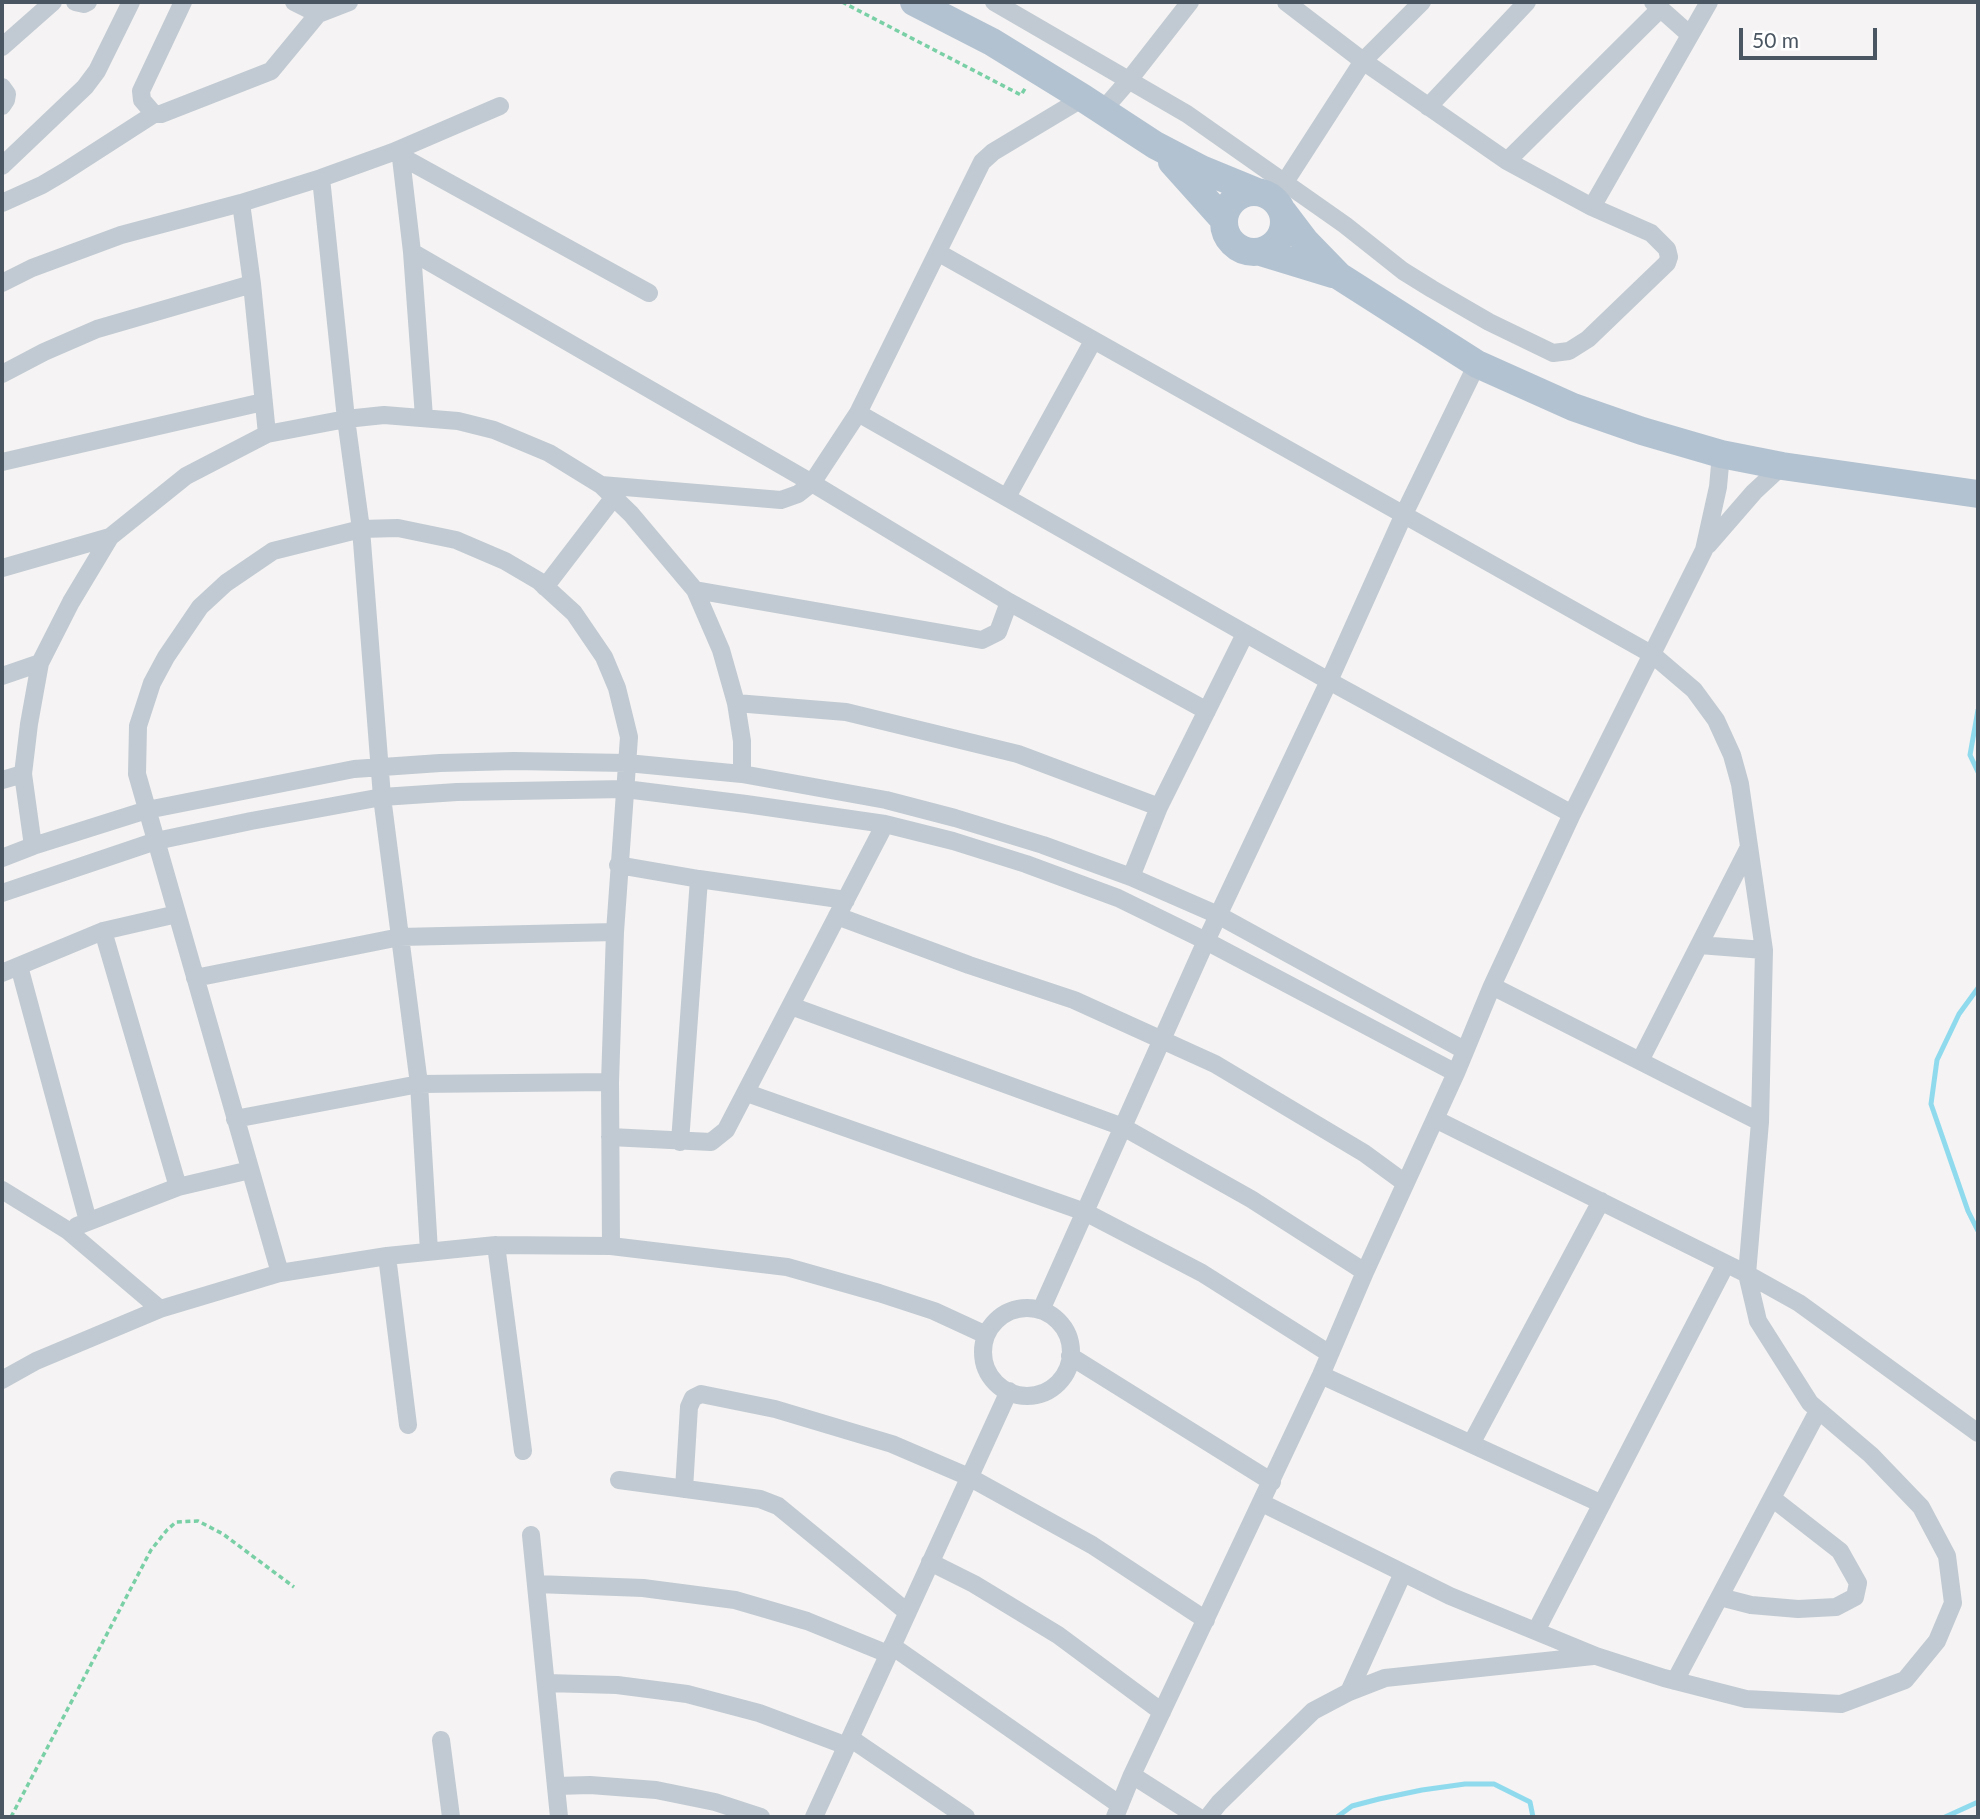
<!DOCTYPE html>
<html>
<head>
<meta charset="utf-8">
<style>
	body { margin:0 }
	#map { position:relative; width:1980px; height:1819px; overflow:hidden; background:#f5f3f3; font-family:Lato,sans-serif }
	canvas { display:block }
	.frame { position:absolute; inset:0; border:4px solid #4a5661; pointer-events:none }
	.scale { position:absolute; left:1739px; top:28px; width:138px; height:32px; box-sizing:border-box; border:4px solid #4a5661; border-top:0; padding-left:9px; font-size:21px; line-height:24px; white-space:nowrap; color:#4a5661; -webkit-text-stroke:5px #fff; paint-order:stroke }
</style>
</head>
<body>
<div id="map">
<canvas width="1980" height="1819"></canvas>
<div class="frame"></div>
<div class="scale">50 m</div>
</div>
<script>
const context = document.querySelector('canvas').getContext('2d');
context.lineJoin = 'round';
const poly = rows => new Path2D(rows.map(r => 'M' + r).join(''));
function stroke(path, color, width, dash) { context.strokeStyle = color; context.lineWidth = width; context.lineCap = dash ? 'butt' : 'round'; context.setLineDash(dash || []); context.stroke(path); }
const stream = poly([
	[1978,710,1970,755,1978,772],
	[1978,988,1959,1014,1937,1060,1931,1104,1968,1211,1978,1231],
	[1337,1817,1352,1806,1379,1799,1422,1790,1465,1784,1494,1784,1530,1802,1533,1817],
	[1945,1817,1978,1802]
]);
const path = poly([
	[842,2,1021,95,1026,87],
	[11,1817,151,1550,167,1530,176,1522,198,1521,223,1534,294,1587]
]);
const minor = poly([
	[75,2,84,4,88,2],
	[183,2,141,91,142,100,154,114,161,114,271,71,318,14,349,2],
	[294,2,318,14],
	[994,2,1187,114,1345,225,1403,271,1432,289,1489,322,1553,353,1569,351,1588,339,1667,263,1669,257,1667,249,1651,233,1592,207,1507,161,1363,61,1286,2],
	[1653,2,1689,34],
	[2,47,53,2],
	[2,87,7,94,6,100,2,106],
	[1428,107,1527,2],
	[1103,110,1129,80,1190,2],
	[393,152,649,293],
	[401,158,412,252,424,417],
	[1507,161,1660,9],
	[2,166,85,87,97,71,131,2],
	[1274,199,1363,61,1422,2],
	[2,203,42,185,64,172,154,114],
	[241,203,321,178],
	[1592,207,1709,2],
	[412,252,812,483,1009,602,1207,711],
	[939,253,1653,655,1694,690,1716,720,1732,755,1740,784,1764,950,1760,1122,1747,1274,1799,1303,1978,1433],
	[2,283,32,268,121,235,241,203,252,284,267,434],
	[2,374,44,352,97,329,252,284],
	[858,413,1329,681,1572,814],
	[2,462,263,402],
	[601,485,781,500,798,494,812,483,858,413,982,162,993,152,1083,98],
	[1007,497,1093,341],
	[1708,545,1754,492,1782,466],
	[2,568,110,537],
	[545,587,614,497],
	[695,590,982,640,998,632,1009,602],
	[2,676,40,663],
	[736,703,846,712,1018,754,1159,807],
	[2,780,23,774],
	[33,846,23,774,29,724,40,663,71,602,110,537,186,476,267,434,346,419,384,415,458,421,494,430,549,453,601,485,631,514,695,590,721,650,736,703,742,741,742,774],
	[2,858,33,846,147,810,354,769,440,763,514,761,627,763,742,774,886,800,955,818,1043,845,1131,877,1218,915,1464,1050],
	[618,865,699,879,680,1142],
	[1131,877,1159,807,1245,634],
	[699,879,846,900],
	[2,893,156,841,251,821,382,797,457,792,625,789,746,804,885,824,953,841,1026,864,1118,898,1206,941,1456,1073],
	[837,916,969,965,1074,1000,1215,1064,1364,1153,1405,1183],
	[103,931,178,1187],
	[1699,945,1764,950],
	[19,966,88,1221],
	[2,973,103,931,177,914],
	[195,978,400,937,615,932],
	[1492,986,1760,1122],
	[791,1006,1123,1127,1251,1199,1365,1272],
	[1640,1061,1749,847],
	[747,1093,1085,1212,1202,1273,1330,1354],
	[235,1119,419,1084,610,1082],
	[610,1137,711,1142,726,1130,885,824],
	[2,1190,67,1230,160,1309],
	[77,1226,178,1187,250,1170],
	[496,1245,523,1451],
	[429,1251,419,1084,382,797,361,529,346,419,321,178,393,152,500,106],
	[387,1256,408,1425],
	[280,1273,137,774,138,726,152,683,166,657,200,607,226,583,273,551,361,529,398,528,456,540,505,561,539,581,574,613,604,657,617,688,629,737,615,932,610,1082,611,1246],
	'983 1352a44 44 0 1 1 88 0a44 44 0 1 1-88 0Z',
	[1041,1310,1206,941,1329,681,1404,514,1477,364],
	[1070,1356,1272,1482],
	[1321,1375,1602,1504],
	[2,1380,36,1361,160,1309,280,1273,387,1256,496,1245,611,1246,787,1267,879,1293,934,1311,986,1335],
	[1471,1444,1601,1201],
	[619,1480,760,1499,778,1506,907,1612],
	[684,1489,689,1407,693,1398,701,1394,775,1409,892,1444,969,1477,1092,1545,1206,1620],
	[1262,1503,1450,1596,1596,1656,1664,1678,1746,1699,1841,1704,1905,1680,1937,1641,1953,1603,1947,1556,1921,1507,1871,1455,1810,1403,1758,1321,1747,1274,1435,1119],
	[531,1535,559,1817],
	[930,1562,974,1584,1058,1635,1162,1712],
	[536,1584,643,1588,735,1600,807,1621,888,1654],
	[1720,1597,1751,1605,1798,1609,1836,1607,1855,1597,1858,1583,1840,1551,1772,1498],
	[1536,1631,1726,1264],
	[892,1646,1120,1805],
	[1675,1681,1818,1411],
	[546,1683,617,1685,687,1694,759,1713,847,1746],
	[1349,1692,1403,1573],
	[850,1738,966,1817],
	[441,1740,451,1817],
	[1132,1775,1198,1817],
	[556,1786,590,1785,656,1790,715,1802,761,1817],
	[814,1817,1009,1391],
	[1115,1817,1132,1775,1321,1375,1365,1272,1456,1073,1492,986,1572,814,1704,550,1718,487,1721,454],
	[1208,1817,1219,1803,1313,1711,1349,1692,1385,1678,1593,1656]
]);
const primary = poly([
	[914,2,992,42,1083,98,1155,145,1201,169,1257,192],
	[1172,162,1224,220],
	'1224 222a30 30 0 1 1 60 0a30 30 0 1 1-60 0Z',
	[1283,212,1305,241,1339,276,1477,364,1573,407,1642,431,1721,454,1782,466,1978,494],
	[1261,252,1333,274]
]);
stroke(stream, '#90daee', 5);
stroke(path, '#7ad0a6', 3.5, [5, 3.5]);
stroke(minor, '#c1cad2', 18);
stroke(primary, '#b3c2d1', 28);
</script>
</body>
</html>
